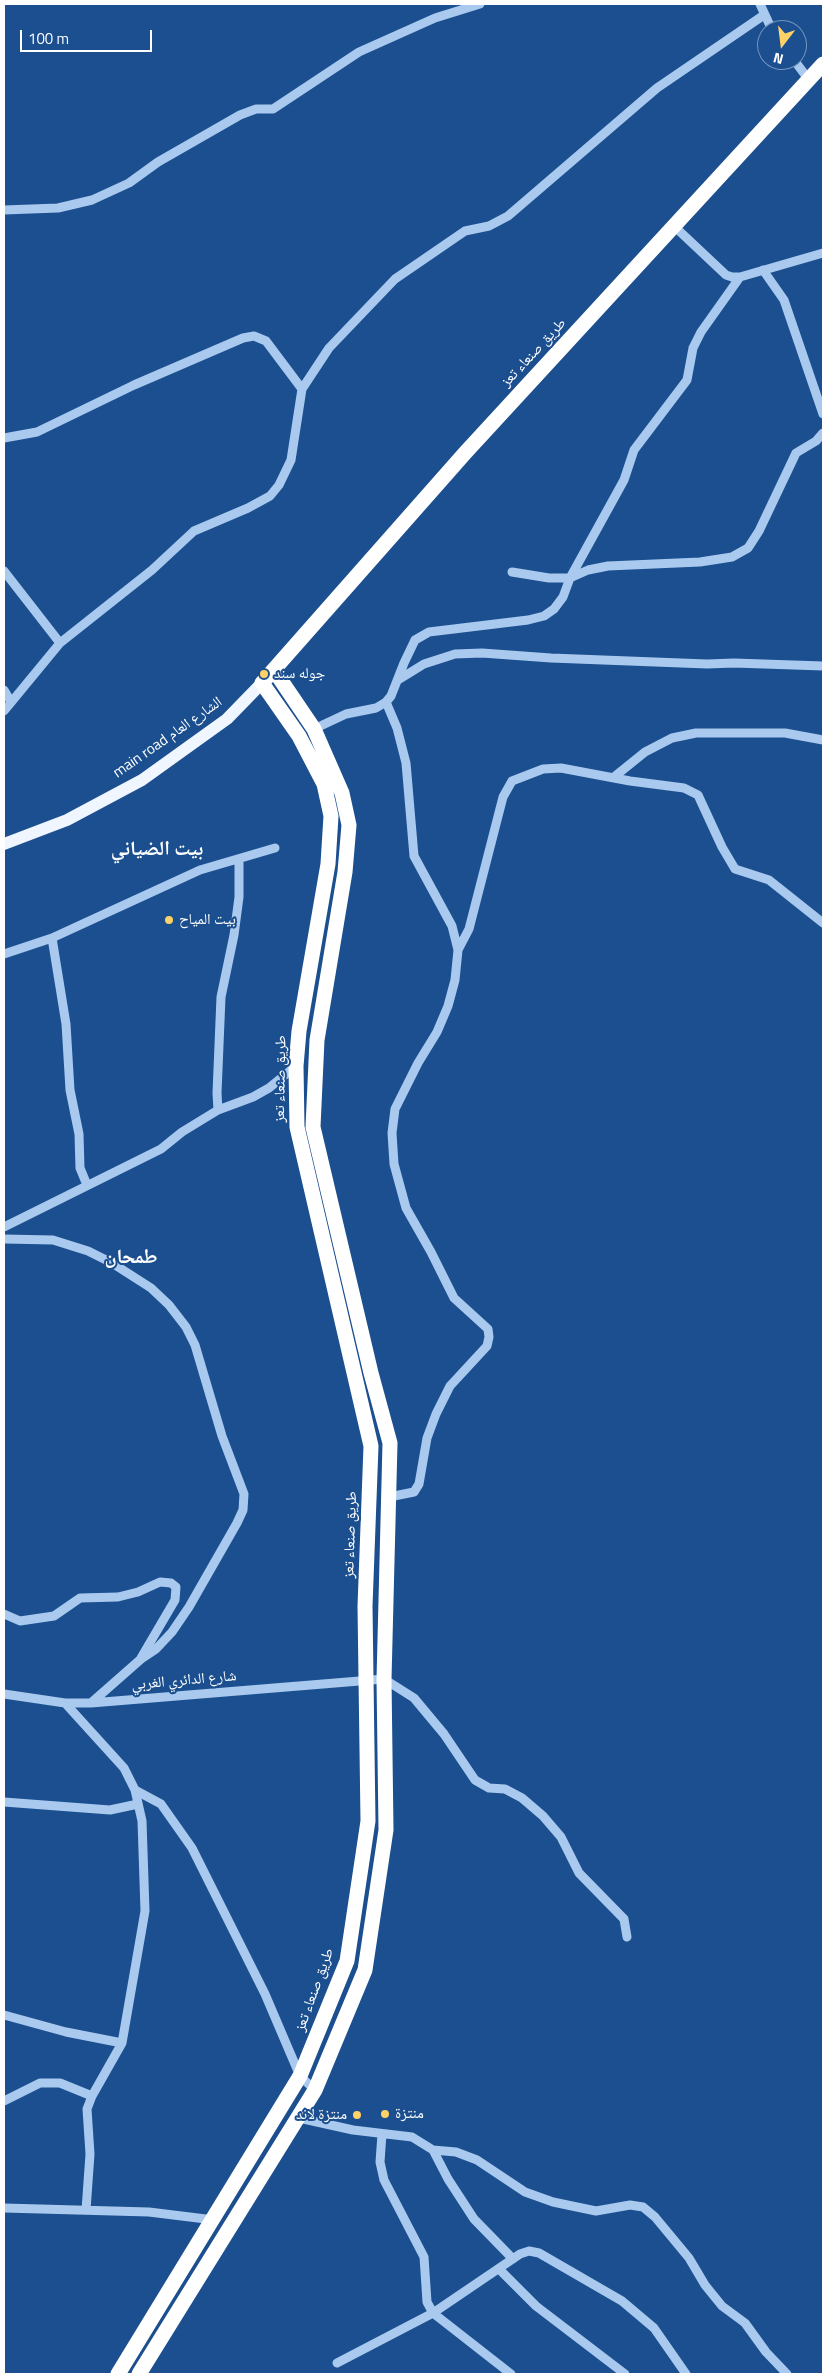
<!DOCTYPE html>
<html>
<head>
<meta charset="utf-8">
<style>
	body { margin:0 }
	#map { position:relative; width:827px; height:2378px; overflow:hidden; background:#1b4f8f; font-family:"Titillium Web",sans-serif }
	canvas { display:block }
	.frame { position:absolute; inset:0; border:5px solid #fff; pointer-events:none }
	.north { position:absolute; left:757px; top:20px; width:50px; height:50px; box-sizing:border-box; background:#1b4f8f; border:1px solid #7695bc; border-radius:50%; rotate:195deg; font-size:14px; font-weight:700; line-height:20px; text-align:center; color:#fff }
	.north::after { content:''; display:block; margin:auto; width:18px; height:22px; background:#ffd166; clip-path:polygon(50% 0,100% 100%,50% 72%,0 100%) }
	.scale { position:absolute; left:20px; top:30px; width:132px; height:22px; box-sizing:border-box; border:2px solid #fff; border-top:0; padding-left:6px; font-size:15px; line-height:18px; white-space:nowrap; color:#fff; -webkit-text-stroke:4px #1b4f8f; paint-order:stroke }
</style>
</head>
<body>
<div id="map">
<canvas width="827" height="2378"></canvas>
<div class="frame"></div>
<div class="north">N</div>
<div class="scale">100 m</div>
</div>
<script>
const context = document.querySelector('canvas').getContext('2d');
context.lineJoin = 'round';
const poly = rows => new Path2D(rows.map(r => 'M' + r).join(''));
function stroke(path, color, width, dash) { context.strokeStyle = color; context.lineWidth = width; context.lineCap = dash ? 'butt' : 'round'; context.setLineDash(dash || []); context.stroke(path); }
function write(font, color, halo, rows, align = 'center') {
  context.font = font + ' "Titillium Web","Noto Naskh Arabic",sans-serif'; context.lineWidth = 4; context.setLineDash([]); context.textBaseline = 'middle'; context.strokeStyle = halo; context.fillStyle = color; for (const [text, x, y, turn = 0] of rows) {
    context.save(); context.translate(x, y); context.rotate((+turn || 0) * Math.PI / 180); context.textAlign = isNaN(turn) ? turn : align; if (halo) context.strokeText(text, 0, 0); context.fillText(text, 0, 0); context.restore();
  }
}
const minor = poly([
	[760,4,772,30],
	[794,60,809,80],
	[4,210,58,208,92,200,129,183,158,162,240,115,256,109,273,109,359,52,435,18,480,4],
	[675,227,726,275,732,277,740,277,823,253],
	[763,270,784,300,823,414],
	[4,438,37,432,134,385,243,338,254,336,266,341,302,389],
	[4,571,60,643],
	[512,572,549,578,570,578,588,570,608,566,700,562,732,557,748,548,759,531,796,453,816,441,823,433],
	[398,680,424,664,455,654,482,653,551,658,707,664,734,663,823,666],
	[4,690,11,702],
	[386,702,397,728,406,763,414,856,452,926,458,950,455,980,448,1006,437,1032,418,1063,395,1109,392,1133,394,1164,406,1208,431,1252,454,1298,488,1329,489,1337,487,1346,450,1386,436,1414,427,1438,419,1484,414,1492,389,1497],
	[4,711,60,643,152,570,194,531,248,508,270,496,279,485,291,460,302,389,329,348,395,279,465,231,489,226,508,216,657,88,764,15],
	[314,729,346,714,376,708,386,702,391,696,404,663,415,640,429,632,528,620,544,616,554,609,563,597,570,578,624,480,634,450,687,380,693,348,701,332,740,277],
	[614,777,645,752,672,738,696,733,785,733,823,740],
	[52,938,66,1024,70,1090,79,1134,80,1168,87,1185],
	[458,950,469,929,503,797,512,781,543,769,561,768,630,781,684,788,698,795,722,847,735,869,769,880,823,923],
	[4,954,52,938,200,870,275,848],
	[218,1110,217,1093,221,997,234,935,239,897,239,860],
	[4,1227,161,1149,182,1132,218,1110,253,1097,269,1088,296,1066],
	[4,1239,53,1240,88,1251,112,1263,151,1288,169,1305,186,1327,195,1345,222,1436,244,1494,243,1510,237,1523,189,1607,172,1632,156,1649,141,1659,91,1703],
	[4,1614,20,1621,54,1616,80,1598,118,1597,138,1592,160,1582,171,1583,176,1587,175,1600,141,1658],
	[4,1694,65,1703,91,1703,384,1679,414,1698,444,1734,475,1780,489,1788,505,1789,522,1798,543,1816,561,1837,579,1873,624,1919,627,1937],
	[65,1703,124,1768,135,1790,142,1821,145,1911,122,2043,92,2096,87,2109,90,2154,86,2210],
	[135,1790,161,1804,192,1848,265,1994,300,2076,315,2090],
	[4,1802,110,1810,138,1804],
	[4,2015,66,2032,122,2043],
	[4,2101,40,2083,60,2083,92,2096],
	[299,2118,353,2130,412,2137,433,2150,456,2152,477,2160,525,2192,553,2202,596,2211,630,2205,643,2207,655,2217,689,2258,705,2285,722,2306,745,2323,766,2352,787,2374],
	[382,2134,380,2162,384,2180,424,2257,427,2302,433,2313,511,2374],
	[433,2150,448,2179,474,2219,513,2259],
	[4,2208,149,2212,214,2220],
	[499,2269,536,2306,625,2374],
	[337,2363,433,2313,520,2254,529,2251,539,2253,622,2301,654,2328,686,2374]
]);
const major = poly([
	[4,844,67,820,142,780,227,719,262,683]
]);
const highway = poly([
	[118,2374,300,2076,347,1961,368,1821,365,1606,371,1446,297,1127,296,1066,299,1031,328,864,331,816,324,784,299,736,262,683,465,453,823,64],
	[139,2374,315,2090,365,1970,386,1830,384,1679,390,1443,371,1373,313,1127,317,1040,345,872,349,825,342,793,314,729,274,670]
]);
const markers = [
	[264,674,5,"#ffd166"],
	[169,920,5,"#ffd166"],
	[385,2114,5,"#ffd166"],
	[357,2115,5,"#ffd166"]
];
const streetNames = [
	["طريق صنعاء تعز",534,353,-47],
	["main road الشارع العام",168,738,-35],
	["طريق صنعاء تعز",281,1079,-89],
	["طريق صنعاء تعز",351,1535,-88],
	["شارع الدائري الغربي",184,1681,-5],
	["طريق صنعاء تعز",315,1990,-70]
];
const poiNames = [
	["جوله سند",274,674],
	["بيت المياح",179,920],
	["منتزة",395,2114],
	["منتزة لاند",347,2115,"right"]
];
const districtNames = [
	["بيت الضياني",157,850],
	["طمحان",131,1258]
];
stroke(minor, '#a9c9ee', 9);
stroke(major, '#f0f6ff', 12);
stroke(highway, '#fff', 15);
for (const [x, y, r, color] of markers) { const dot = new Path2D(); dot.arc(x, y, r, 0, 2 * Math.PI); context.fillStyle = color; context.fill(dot); stroke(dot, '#1b4f8f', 2); }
write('15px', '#fff', '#1b4f8f', streetNames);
write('15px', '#fff', '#1b4f8f', poiNames, 'left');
write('bold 20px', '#fff', '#1b4f8f', districtNames);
</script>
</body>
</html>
